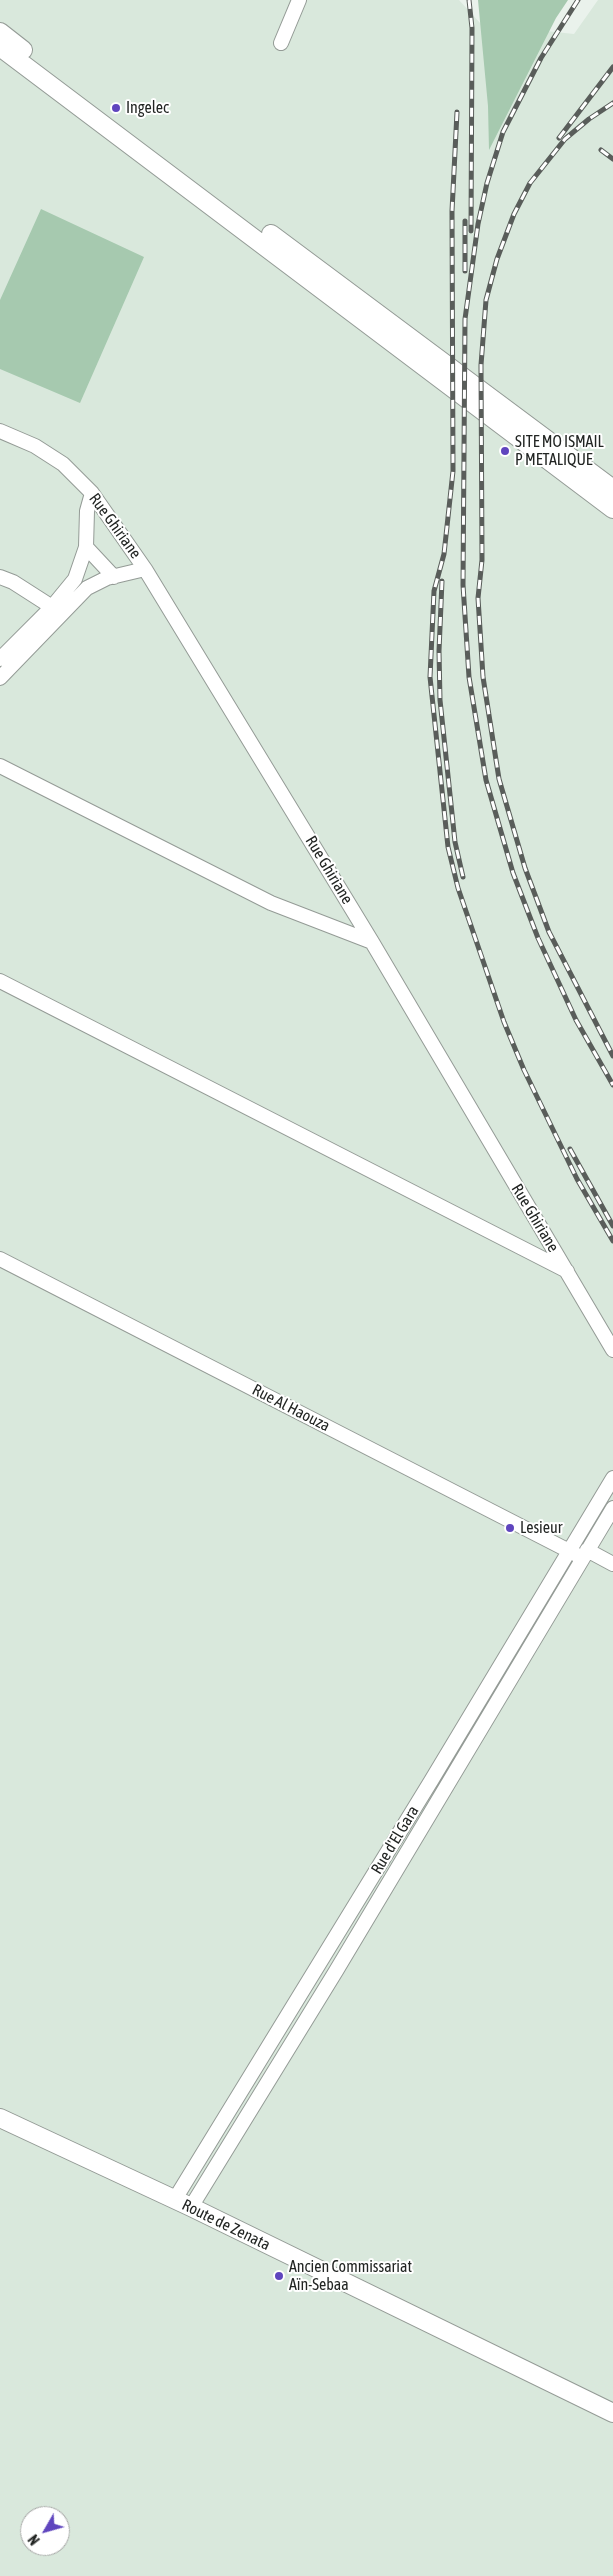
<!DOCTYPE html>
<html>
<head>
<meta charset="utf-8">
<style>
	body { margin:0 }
	#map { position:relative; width:613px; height:2576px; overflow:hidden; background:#eaf2ec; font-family:"Asap Condensed",sans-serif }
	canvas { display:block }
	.north { position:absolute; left:20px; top:2506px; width:50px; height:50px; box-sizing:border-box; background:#fff; border:1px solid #a7a8a7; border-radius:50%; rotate:232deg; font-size:14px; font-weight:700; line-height:20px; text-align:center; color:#222523 }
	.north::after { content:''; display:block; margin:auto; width:18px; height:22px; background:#5f45be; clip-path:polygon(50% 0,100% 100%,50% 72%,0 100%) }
</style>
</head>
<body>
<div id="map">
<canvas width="613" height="2576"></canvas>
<div class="north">N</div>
</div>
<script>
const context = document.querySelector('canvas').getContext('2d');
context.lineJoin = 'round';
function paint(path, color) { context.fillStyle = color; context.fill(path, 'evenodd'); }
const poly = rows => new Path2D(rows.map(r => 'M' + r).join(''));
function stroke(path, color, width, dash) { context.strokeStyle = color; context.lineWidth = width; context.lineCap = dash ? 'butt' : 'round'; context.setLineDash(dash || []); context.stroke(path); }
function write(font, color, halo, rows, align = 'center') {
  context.font = font + ' "Asap Condensed",sans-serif'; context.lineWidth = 4; context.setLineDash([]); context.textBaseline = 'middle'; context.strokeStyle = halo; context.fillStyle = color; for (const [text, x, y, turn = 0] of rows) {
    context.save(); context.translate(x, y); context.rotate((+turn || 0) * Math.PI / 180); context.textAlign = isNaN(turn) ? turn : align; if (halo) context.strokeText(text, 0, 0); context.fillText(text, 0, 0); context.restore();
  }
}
const built = poly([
	[0,0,459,0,481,24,574,34,598,0,613,0,613,2576,0,2576],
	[30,2516,60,2516,60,2546,30,2546]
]);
const green = poly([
	[478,0,568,0,556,18,489,150,488,106],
	[41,209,144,257,80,403,0,369,0,300]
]);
const minor = poly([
	[281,43,299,0],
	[0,431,35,446,63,464,92,493,145,569,372,942,613,1350],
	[86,547,114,577],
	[0,577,13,582,52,607],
	[0,659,52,607,75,579,86,547,87,511,92,493],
	[0,678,87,588,107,578,145,569],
	[0,766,271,903,372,942],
	[0,981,567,1271],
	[0,1259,577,1555],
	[587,1550,613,1564],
	[175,2199,431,1781,613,1478],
	[191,2207,336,1971,613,1508]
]);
const major = poly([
	[0,32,23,50],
	[0,47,613,509],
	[271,234,613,489],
	[0,2118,191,2207,613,2413]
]);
const rail = poly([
	[469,0,472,28,471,231],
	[578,0,541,58,503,132,487,183,478,224,465,319,463,585,469,677,486,780,513,873,538,938,576,1020,613,1085],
	[613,103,589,119,565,139,530,183,514,214,497,259,486,300,481,365,482,560,478,598,483,677,499,779,525,868,549,932,613,1056],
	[457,112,452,211,453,471,444,554,434,591,430,677,448,847,458,888,504,1022,524,1070,577,1179,613,1241],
	[559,138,613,67],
	[601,150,613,159],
	[465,271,465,221],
	[442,581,439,651,440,700,455,842,463,877],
	[570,1149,613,1226]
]);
const markers = [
	[116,108,5,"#5f45be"],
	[505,451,5,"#5f45be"],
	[510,1528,5,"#5f45be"],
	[279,2276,5,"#5f45be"]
];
const poiNames = [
	["Ingelec",126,108],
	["SITE MO ISMAIL",515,442],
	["P METALIQUE",515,460],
	["Lesieur",520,1528],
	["Ancien Commissariat",289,2267],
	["Aïn-Sebaa",289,2285]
];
const streetNames = [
	["Rue Ghiriane",115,526,54],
	["Rue Ghiriane",329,870,59],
	["Rue Ghiriane",535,1218,59],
	["Rue Al Haouza",291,1408,27],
	["Rue d'El Gara",395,1840,-59],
	["Route de Zenata",226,2225,26]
];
paint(built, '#d9e8dc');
paint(green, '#a6c9af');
stroke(minor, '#949b96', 16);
stroke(major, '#949b96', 20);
stroke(minor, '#fff', 14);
stroke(major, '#fff', 18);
stroke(rail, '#595d5a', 5);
stroke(rail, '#fff', 3, [9]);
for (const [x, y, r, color] of markers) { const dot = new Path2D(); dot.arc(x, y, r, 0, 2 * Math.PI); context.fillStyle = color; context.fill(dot); stroke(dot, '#fff', 2); }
write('16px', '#222523', '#fff', poiNames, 'left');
write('16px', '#222523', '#fff', streetNames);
</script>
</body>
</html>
